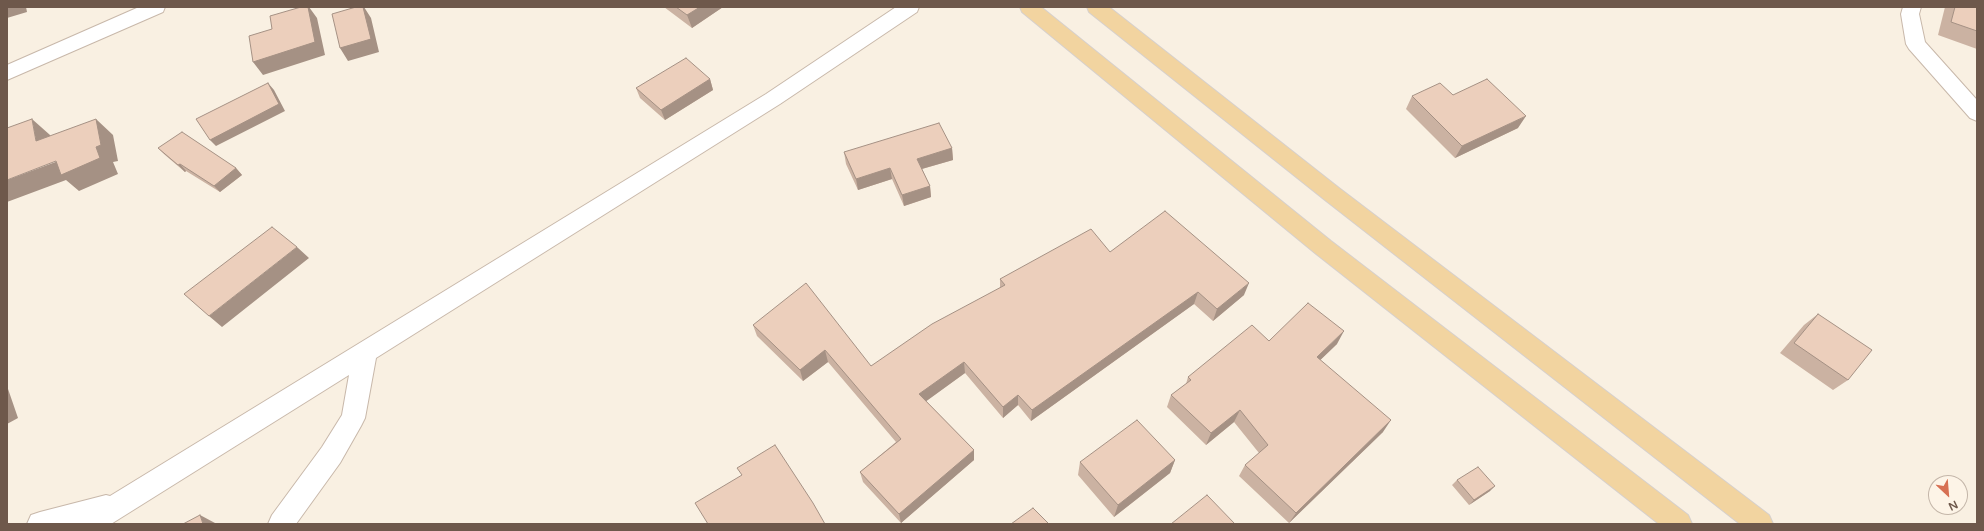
<!DOCTYPE html>
<html>
<head>
<meta charset="utf-8">
<style>
	body { margin:0 }
	#map { position:relative; width:1984px; height:531px; overflow:hidden; background:#f9f0e2; font-family:"Varela Round",sans-serif }
	canvas { display:block }
	.frame { position:absolute; inset:0; border:8px solid #6e584b; pointer-events:none }
	.north { position:absolute; left:1928px; top:475px; width:40px; height:40px; box-sizing:border-box; background:#fdf4e7; border:1px solid #c4b6a9; border-radius:50%; rotate:154deg; font-size:11px; font-weight:700; line-height:16px; text-align:center; color:#6e584b }
	.north::after { content:''; display:block; margin:auto; width:14px; height:18px; background:#d77053; clip-path:polygon(50% 0,100% 100%,50% 72%,0 100%) }
</style>
</head>
<body>
<div id="map">
<canvas width="1984" height="531"></canvas>
<div class="frame"></div>
<div class="north">N</div>
</div>
<script>
const context = document.querySelector('canvas').getContext('2d');
context.lineJoin = 'round';
const poly = rows => new Path2D(rows.map(r => 'M' + r).join(''));
function stroke(path, color, width, dash) { context.strokeStyle = color; context.lineWidth = width; context.lineCap = dash ? 'butt' : 'round'; context.setLineDash(dash || []); context.stroke(path); }
function paint(path, color) { context.fillStyle = color; context.fill(path, 'evenodd'); }
const street = poly([
	[139,7,165,7,163,12,7,80,7,65,139,7],
	[896,7,919,7,917,12,780,104,376,358,365,418,361,426,340,463,296,524,268,524,272,515,322,447,342,415,349,375,111,524,27,524,31,515,40,512,106,495,110,496,766,94,896,7],
	[1903,7,1921,7,1919,14,1925,42,1977,100,1977,121,1970,118,1909,49,1906,44,1901,14,1903,7]
]);
const primary = poly([
	[1020,7,1041,7,1331,241,1688,515,1692,524,1659,524,1315,253,1022,12,1020,7],
	[1087,7,1109,7,1339,188,1769,515,1773,524,1740,524,1325,200,1089,12,1087,7]
]);
const wall = poly([
	[664,7,723,7,692,28],
	[1945,7,1977,7,1977,49,1938,35],
	[710,79,713,90,665,120,640,98,636,88],
	[1453,95,1518,128,1455,158,1406,109,1412,96],
	[158,148,236,168,242,175,220,192,186,171,185,172,165,155],
	[952,148,953,160,922,169,930,186,931,197,904,206,892,179,858,190,846,164,844,152],
	[1110,252,1244,295,1213,321,1194,304,1031,421,1018,405,1003,418,965,373,926,401,974,450,974,460,901,523,863,482,860,472,896,442,828,362,803,381,757,336,753,325,871,366,1000,288,1000,279],
	[1818,314,1848,380,1833,390,1780,353,1804,325],
	[1269,341,1337,344,1320,360,1383,432,1289,523,1239,476,1245,465,1259,453,1234,422,1206,445,1167,407,1171,395,1186,384,1188,377],
	[1175,460,1170,473,1114,517,1078,475,1080,462],
	[1457,480,1490,491,1469,505,1452,485]
]);
const shadedWall = poly([
	[7,7,26,7,27,12,7,18],
	[308,7,309,7,317,18,325,55,263,75,253,62],
	[363,7,364,7,371,18,379,52,348,61,340,48],
	[700,7,723,7,692,28,687,15],
	[710,79,713,90,665,120,661,110],
	[268,83,274,90,285,111,216,146,210,140],
	[1526,116,1518,128,1455,158,1462,146],
	[32,119,50,135,54,157,36,141],
	[96,119,113,135,118,161,113,162,118,174,79,191,66,180,7,202,7,180,96,147],
	[952,148,953,160,918,170,917,159],
	[180,164,186,171,185,172,178,165],
	[236,168,242,175,220,192,214,186],
	[890,168,892,179,858,190,856,179],
	[930,186,931,197,904,206,902,195],
	[297,247,309,258,222,327,209,316],
	[1249,283,1244,295,1213,321,1217,309],
	[1198,292,1194,304,1031,421,1032,410],
	[1344,331,1337,344,1310,370,1317,357],
	[825,350,828,362,803,381,800,370],
	[964,362,965,373,921,405,919,394],
	[7,386,18,418,7,424],
	[1018,395,1018,405,1003,418,1003,407],
	[1240,410,1234,422,1206,445,1211,433],
	[1391,420,1383,432,1289,523,1296,513],
	[974,450,974,460,901,523,899,514],
	[1175,460,1170,473,1114,517,1118,505],
	[1495,486,1490,491,1469,505,1474,500],
	[200,515,215,523,215,524,203,524]
]);
const building = poly([
	[301,7,308,7,315,42,253,62,249,36,272,29,270,16,301,7],
	[356,7,363,7,371,39,340,48,332,14,356,7],
	[676,7,700,7,687,15,676,7],
	[1955,7,1977,7,1977,31,1951,22,1955,7],
	[686,58,710,79,661,110,636,88,686,58],
	[1487,79,1526,116,1462,146,1412,96,1440,83,1453,95,1487,79],
	[268,83,279,104,210,140,196,119,268,83],
	[32,119,36,141,96,119,101,145,96,147,100,158,61,175,56,161,7,180,7,128,32,119],
	[939,123,952,148,917,159,930,186,902,195,890,168,856,179,844,152,939,123],
	[182,132,236,168,214,186,180,164,178,165,158,148,182,132],
	[1165,211,1249,283,1217,309,1198,292,1032,410,1018,395,1003,407,964,362,919,394,974,450,899,514,860,472,901,439,825,350,800,370,753,325,806,283,871,366,932,324,1005,285,1000,279,1091,229,1110,252,1165,211],
	[272,227,297,247,209,316,184,294,272,227],
	[1308,303,1344,331,1317,357,1391,420,1296,513,1245,465,1268,445,1240,410,1211,433,1171,395,1191,380,1188,377,1252,325,1269,341,1308,303],
	[1818,314,1872,350,1848,380,1794,343,1818,314],
	[1137,420,1175,460,1118,505,1080,462,1137,420],
	[775,445,813,503,825,524,708,524,695,503,742,475,737,468,775,445],
	[1478,467,1495,486,1474,500,1457,480,1478,467],
	[1207,495,1235,524,1171,524,1207,495],
	[1033,508,1049,524,1011,524,1033,508],
	[200,515,203,524,183,524,200,515]
]);
stroke(street, '#c8b8aa', 2);
stroke(primary, '#d6d0cd', 2);
paint(street, '#fff');
paint(primary, '#f2d4a0');
paint(wall, '#cbb2a2');
paint(shadedWall, '#a59184');
paint(building, '#eccfbc');
stroke(building, '#a59184', 1);
</script>
</body>
</html>
